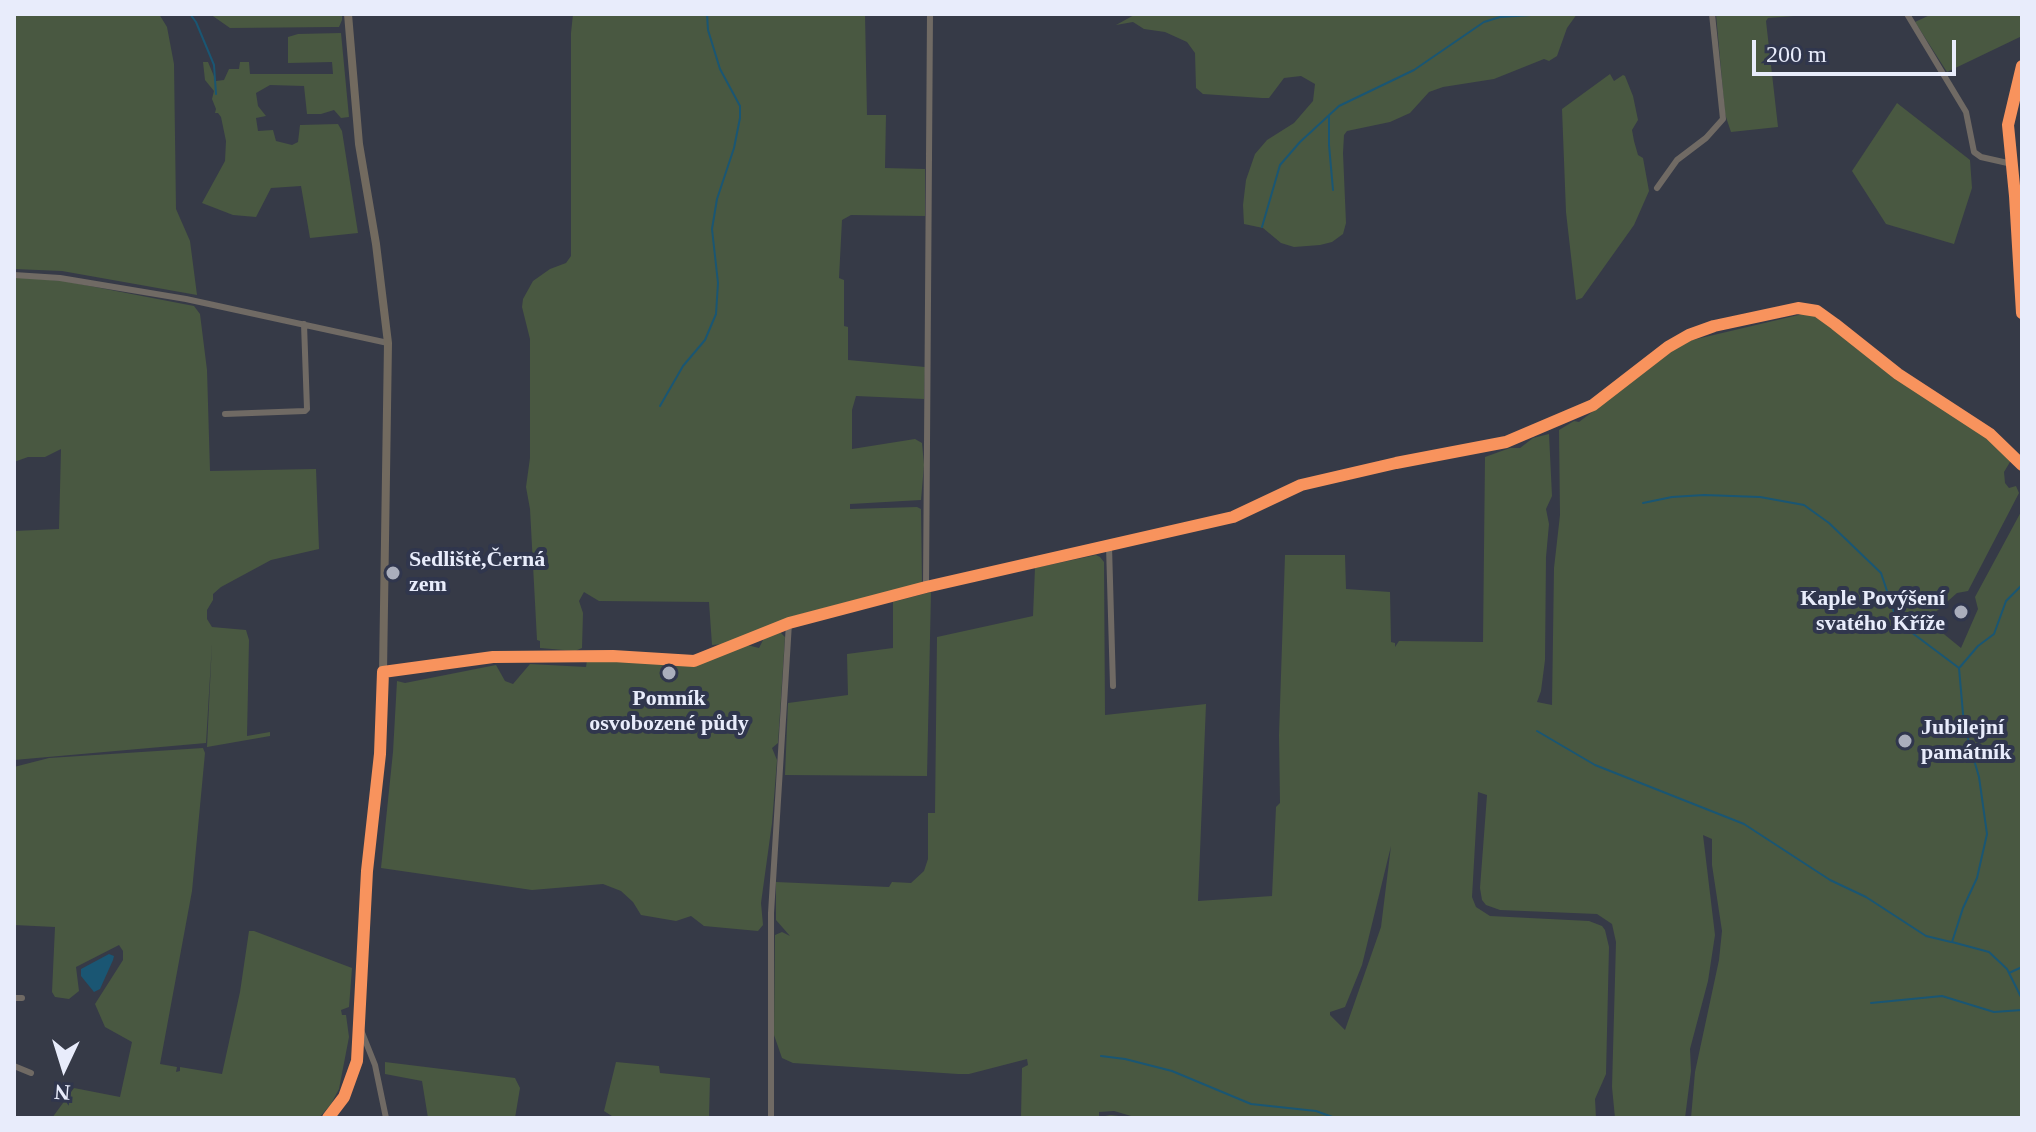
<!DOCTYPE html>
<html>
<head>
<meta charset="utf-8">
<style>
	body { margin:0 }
	#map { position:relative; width:2036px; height:1132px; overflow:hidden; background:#363a47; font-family:Georgia,serif }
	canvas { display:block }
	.frame { position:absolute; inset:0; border:16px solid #e8ecfb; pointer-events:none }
	.north { position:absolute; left:24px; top:1028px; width:80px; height:80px; -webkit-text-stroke:6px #30364d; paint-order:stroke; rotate:184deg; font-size:22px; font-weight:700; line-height:32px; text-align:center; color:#e8ecfb }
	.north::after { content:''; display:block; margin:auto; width:28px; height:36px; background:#e8ecfb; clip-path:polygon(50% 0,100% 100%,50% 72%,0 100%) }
	.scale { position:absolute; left:1752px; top:40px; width:204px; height:36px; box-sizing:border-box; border:4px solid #e8ecfb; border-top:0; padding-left:10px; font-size:24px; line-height:28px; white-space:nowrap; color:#e8ecfb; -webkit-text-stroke:6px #30364d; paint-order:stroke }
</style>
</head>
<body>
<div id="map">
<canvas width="2036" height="1132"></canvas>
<div class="frame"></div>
<div class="north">N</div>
<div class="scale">200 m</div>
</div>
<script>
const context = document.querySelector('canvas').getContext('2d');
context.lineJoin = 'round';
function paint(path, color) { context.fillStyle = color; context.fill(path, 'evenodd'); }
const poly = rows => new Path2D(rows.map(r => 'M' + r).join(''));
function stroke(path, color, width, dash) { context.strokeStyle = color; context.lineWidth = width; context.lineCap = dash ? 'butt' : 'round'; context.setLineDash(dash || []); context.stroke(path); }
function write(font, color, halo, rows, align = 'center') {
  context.font = font + ' Georgia,serif'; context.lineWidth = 8; context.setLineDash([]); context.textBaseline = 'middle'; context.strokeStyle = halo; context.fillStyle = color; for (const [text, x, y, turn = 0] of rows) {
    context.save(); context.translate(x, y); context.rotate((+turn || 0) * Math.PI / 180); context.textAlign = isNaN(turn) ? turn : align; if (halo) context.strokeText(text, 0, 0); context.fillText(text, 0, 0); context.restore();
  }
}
const green = poly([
	[14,14,159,14,167,27,174,64,176,209,190,241,197,295,62,271,14,269],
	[210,14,342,14,342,20,339,27,334,27,230,28],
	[573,14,865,14,867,115,886,115,885,168,925,169,925,216,851,215,842,220,839,278,844,280,844,326,848,327,848,360,925,367,924,399,856,396,852,410,852,449,915,439,922,443,924,465,921,500,850,504,850,509,917,507,921,509,922,583,794,616,725,644,712,645,709,602,599,601,584,592,579,601,583,613,582,648,575,651,540,648,540,641,537,640,530,509,526,487,530,458,530,339,522,307,523,299,533,281,550,269,566,263,571,256,571,33],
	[1136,14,1577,14,1567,28,1557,56,1549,61,1544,59,1494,79,1443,87,1429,92,1410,113,1390,122,1347,131,1344,135,1343,153,1346,223,1343,234,1332,242,1320,245,1294,247,1281,243,1263,228,1244,224,1243,205,1246,180,1255,154,1267,140,1294,123,1313,101,1315,84,1301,76,1284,78,1269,98,1262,98,1203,94,1196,88,1195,53,1187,42,1165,32,1144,29,1133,22,1116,25],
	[1716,14,1820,14,1768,18,1766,21,1778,127,1731,132,1725,114],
	[1932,14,2022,14,2022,36,1947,72,1915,22],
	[341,33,349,117,341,118,334,110,321,114,307,114,304,86,270,85,256,93,258,106,266,116,256,118,258,131,273,130,276,141,292,145,298,142,300,125,338,124,342,131,358,233,310,238,301,186,271,188,256,217,233,215,202,203,225,161,226,141,221,117,218,113,215,113,216,109,212,99,214,91,205,80,203,62,208,62,216,81,224,80,229,69,239,69,240,62,249,62,250,74,333,74,332,62,288,63,288,37,298,34],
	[1610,74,1614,81,1623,75,1625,76,1633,96,1638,120,1632,130,1634,141,1638,155,1643,158,1649,191,1634,225,1582,298,1576,300,1566,212,1562,109],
	[1897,103,1970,160,1972,188,1954,244,1886,224,1852,171],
	[14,277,64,281,194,306,200,314,207,370,210,471,316,469,319,549,271,560,221,587,213,594,213,600,207,610,207,619,212,627,246,630,249,640,247,736,270,732,270,736,207,747,212,643,206,743,14,760,14,531,59,529,61,449,45,457,28,457,14,462],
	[1811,312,1895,374,2006,449,2013,457,2004,472,2005,483,2009,488,2016,486,2019,493,1968,591,1957,593,1930,617,1934,626,1961,648,1978,609,1975,597,2022,510,2022,1118,1691,1118,1695,1072,1719,960,1722,931,1712,865,1712,839,1703,835,1715,935,1708,981,1690,1049,1691,1071,1685,1118,1615,1118,1612,1087,1616,942,1612,924,1597,914,1500,910,1486,905,1482,900,1480,888,1487,795,1478,792,1472,897,1476,907,1490,916,1589,921,1602,926,1605,930,1609,947,1606,1074,1595,1099,1596,1118,1138,1118,1114,1111,1099,1112,1099,1117,1111,1115,1135,1118,1021,1118,1022,1068,1028,1065,1027,1059,969,1074,958,1074,793,1063,782,1058,774,1035,775,935,782,932,790,936,776,920,776,882,889,887,892,882,911,883,924,871,928,859,928,813,935,813,937,637,1033,616,1035,568,1096,555,1100,557,1104,562,1105,715,1206,704,1198,901,1272,896,1276,807,1280,803,1279,735,1285,555,1345,555,1346,589,1390,592,1391,642,1395,643,1395,647,1399,641,1483,642,1485,457,1510,448,1520,448,1533,438,1549,434,1552,496,1546,509,1549,524,1546,557,1545,660,1541,691,1537,702,1552,705,1554,568,1560,515,1559,430,1574,421,1579,422,1684,342],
	[1391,846,1381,927,1345,1030,1330,1015,1330,1012,1345,1007,1362,965],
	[931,592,927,776,785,775,788,703,848,695,847,654,893,648,893,602],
	[780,632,785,637,778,743,772,748,777,760,772,823,761,903,763,925,758,931,704,926,691,916,676,921,641,915,633,902,621,891,603,884,532,890,381,868,393,752,397,681,405,683,496,665,505,681,513,684,530,664,586,667,587,660,701,663,747,645,759,648,764,638],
	[203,748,205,753,192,891,160,1064,177,1067,176,1072,180,1071,180,1067,222,1074,240,992,249,931,254,931,352,968,349,1007,341,1010,342,1015,346,1015,349,1037,339,1089,331,1104,319,1118,52,1118,74,1088,120,1097,132,1042,105,1027,95,1004,123,960,123,951,119,945,76,967,79,991,69,999,55,997,52,992,55,927,14,925,14,767,49,758],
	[385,1062,515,1078,520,1088,515,1118,428,1118,422,1081,385,1074],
	[616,1062,659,1066,660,1073,710,1078,709,1118,615,1118,604,1111]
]);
const water = poly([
	[109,954,114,956,113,960,100,989,94,992,81,976,81,969]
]);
const stream = poly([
	[190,14,196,22,214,65,216,94],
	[1329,115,1329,145,1333,190],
	[1262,227,1280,165,1300,142,1339,106,1414,70,1484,22,1500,17,1546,14],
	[660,406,683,366,705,340,716,314,718,283,712,229,717,199,734,148,740,118,740,106,720,69,708,30,707,14],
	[1643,503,1672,497,1704,495,1760,497,1804,505,1829,523,1881,573,1894,612,1911,632,1959,668,1964,725,1979,777,1987,834,1977,878,1963,908,1952,942,1989,952,2007,969,2022,999],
	[1960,667,1978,646,1994,634,2006,601,2022,585],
	[1537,731,1595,765,1744,824,1830,880,1866,897,1926,936,1951,942],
	[2009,973,2022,967],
	[1871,1003,1942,996,1994,1012,2022,1010],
	[1101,1056,1125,1059,1172,1071,1251,1104,1316,1111,1335,1118]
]);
const street = poly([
	[1907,14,1966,112,1974,152,1981,157,2012,164],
	[2022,66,2008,125,2015,196,2022,313],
	[1657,188,1677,160,1706,138,1723,119,1712,14],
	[14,275,60,278,186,299,388,343],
	[225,414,305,411,307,409,304,324],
	[1109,546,1113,686],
	[926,587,930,14],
	[383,672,493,657,613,656,694,661,789,623,926,587,1233,517,1301,485,1396,463,1506,442,1593,405,1668,347,1689,335,1714,326,1798,308,1817,311,1835,324,1898,374,1990,434,2022,465],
	[14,998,22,998],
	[361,1030,375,1065,386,1118],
	[14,1066,31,1073],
	[771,1118,771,913,789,623]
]);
const secondary = poly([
	[328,1118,344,1097,357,1061,367,871,380,754,383,672,388,343,376,244,359,144,348,14]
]);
const cycleway = poly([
	[2022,66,2008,125,2015,196,2022,313],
	[328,1118,344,1097,357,1061,367,871,380,754,383,672,493,657,613,656,694,661,789,623,926,587,1233,517,1301,485,1396,463,1506,442,1593,405,1668,347,1689,335,1714,326,1798,308,1817,311,1835,324,1898,374,1990,434,2022,465]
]);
const markers = [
	[393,573,8,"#aaaebc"],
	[1961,612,8,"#aaaebc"],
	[669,673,8,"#aaaebc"],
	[1905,741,8,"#aaaebc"]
];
const poiNames = [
	["Sedliště,Černá",409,560],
	["zem",409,585],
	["Kaple Povýšení",1945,599,"right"],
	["svatého Kříže",1945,624,"right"],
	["Pomník",669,699,"center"],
	["osvobozené půdy",669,724,"center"],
	["Jubilejní",1921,728],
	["památník",1921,753]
];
paint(green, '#495841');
paint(water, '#1a5673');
stroke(stream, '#1a5673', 2);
stroke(street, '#706a64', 6);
stroke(secondary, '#726a5f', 8);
stroke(cycleway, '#f8935d', 12);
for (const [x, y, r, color] of markers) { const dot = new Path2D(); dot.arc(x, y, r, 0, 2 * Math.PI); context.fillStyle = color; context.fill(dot); stroke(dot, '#30364d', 3); }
write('bold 22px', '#e8ecfb', '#30364d', poiNames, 'left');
</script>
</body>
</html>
